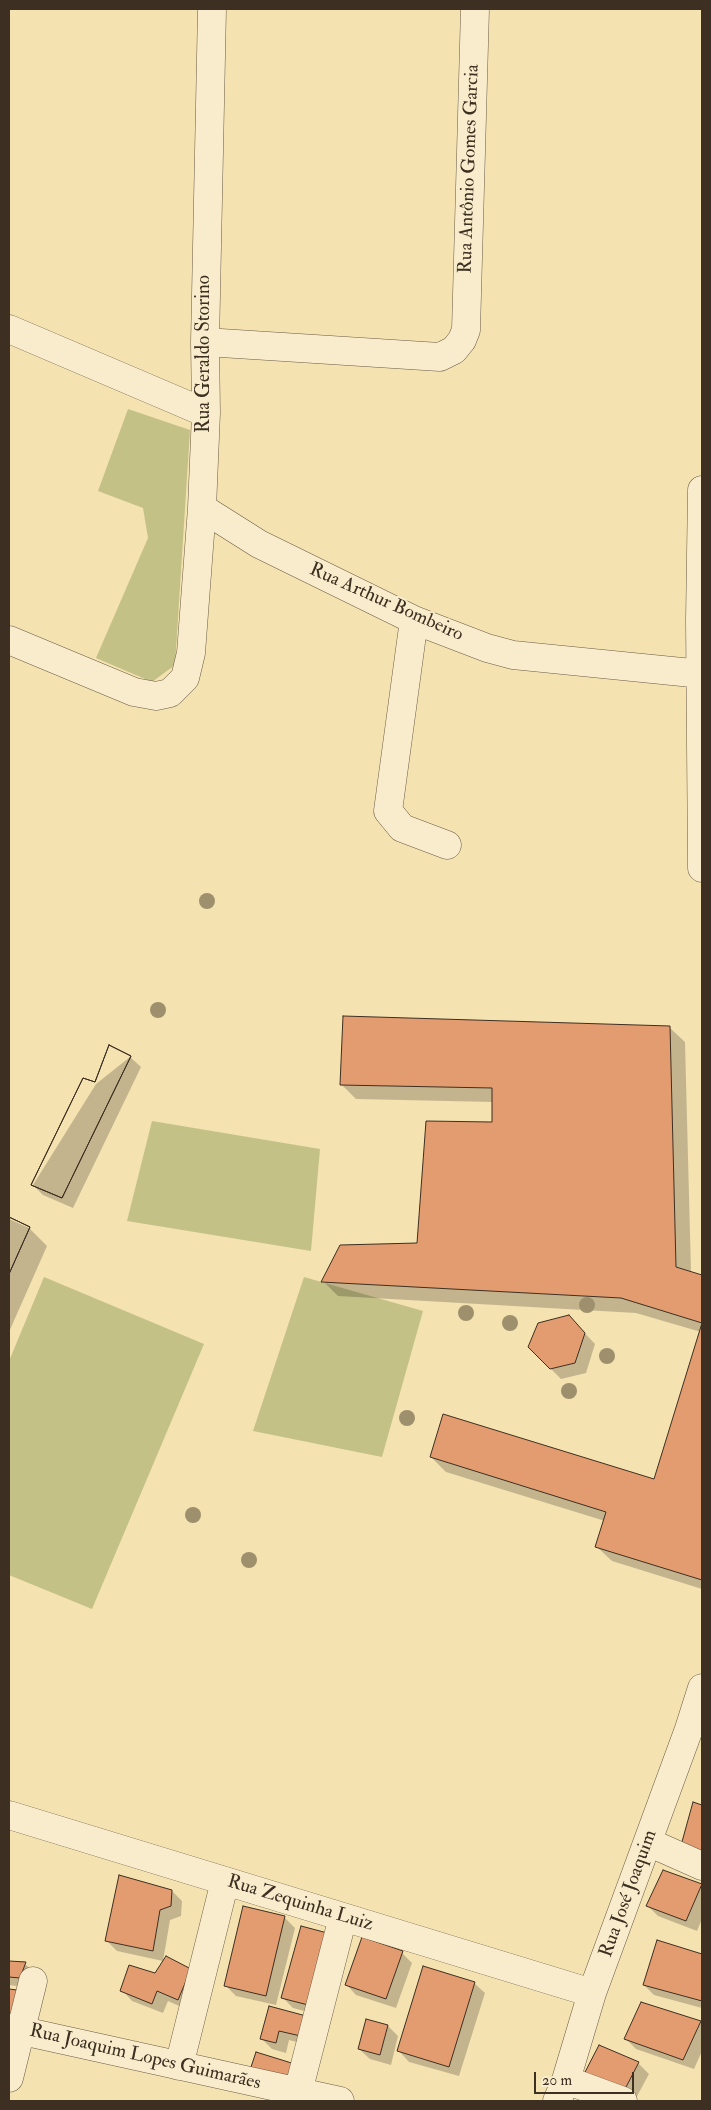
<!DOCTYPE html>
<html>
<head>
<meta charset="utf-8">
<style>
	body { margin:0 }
	#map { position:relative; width:711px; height:2110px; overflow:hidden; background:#f4e2b1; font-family:"IM FELL Double Pica",serif }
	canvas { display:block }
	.frame { position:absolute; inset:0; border:10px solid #3d2f21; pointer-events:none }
	.scale { position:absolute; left:534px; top:2072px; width:100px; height:22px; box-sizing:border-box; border:2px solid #3d2f21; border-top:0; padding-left:6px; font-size:15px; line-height:18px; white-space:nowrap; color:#3d2f21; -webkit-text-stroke:4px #f8eccc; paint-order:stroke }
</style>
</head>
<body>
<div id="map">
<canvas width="711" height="2110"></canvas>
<div class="frame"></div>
<div class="scale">20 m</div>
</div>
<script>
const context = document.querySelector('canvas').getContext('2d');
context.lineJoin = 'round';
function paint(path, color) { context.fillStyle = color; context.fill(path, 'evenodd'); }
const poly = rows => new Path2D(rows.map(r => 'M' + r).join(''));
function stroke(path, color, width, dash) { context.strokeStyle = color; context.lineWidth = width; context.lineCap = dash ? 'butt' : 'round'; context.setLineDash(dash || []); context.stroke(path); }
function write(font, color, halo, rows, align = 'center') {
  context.font = font + ' "IM FELL Double Pica",serif'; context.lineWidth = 4; context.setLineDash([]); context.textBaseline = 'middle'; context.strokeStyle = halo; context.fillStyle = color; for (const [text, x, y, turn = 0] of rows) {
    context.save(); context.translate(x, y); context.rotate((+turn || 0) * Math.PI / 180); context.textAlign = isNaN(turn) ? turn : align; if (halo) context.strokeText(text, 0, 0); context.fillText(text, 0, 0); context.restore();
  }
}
const green = poly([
	[128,409,190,430,175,665,152,682,96,658,148,538,143,508,98,491],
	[152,1121,320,1149,311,1251,127,1221],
	[44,1277,204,1344,92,1609,9,1575,9,1361],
	[304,1277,423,1311,382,1457,253,1431]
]);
const shadow = poly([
	[670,1028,685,1042,691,1272,702,1276,702,1589,612,1561,597,1547,605,1521,446,1472,431,1457,655,1480,701,1332,636,1313,338,1296,323,1281,418,1244,493,1123,493,1102,356,1099,342,1085],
	[130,1057,141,1067,73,1208,43,1195,33,1185,96,1084],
	[9,1219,29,1228,47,1246,9,1332],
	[579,1327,595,1344,586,1373,561,1379,529,1347],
	[664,1872,702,1885,702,1919,697,1931,658,1916,648,1906],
	[172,1891,182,1901,181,1916,170,1920,163,1961,117,1951,107,1941],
	[244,1908,285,1918,295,1928,276,2005,236,1996,225,1985],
	[334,1936,326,2017,293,2008,283,1998],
	[658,1942,702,1956,702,2008,654,1995,644,1985],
	[402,1953,412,1963,396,2008,356,1995,346,1984],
	[9,1962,25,1964,36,1974,30,1988,9,1985],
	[191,1971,188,2010,168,2001,163,2013,132,2001,122,1990,155,1975],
	[474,1983,485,1993,459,2076,409,2062,399,2051],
	[310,2018,315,2047,289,2040,286,2053,272,2049,261,2038],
	[700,2022,702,2024,702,2051,694,2069,636,2049,626,2039],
	[388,2026,398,2036,391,2065,370,2059,359,2049],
	[600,2046,638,2063,649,2074,635,2100,595,2086]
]);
const building = poly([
	[343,1016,670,1026,676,1267,702,1275,702,1323,621,1298,321,1282,340,1245,417,1243,426,1121,492,1122,492,1088,340,1085,343,1016],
	[109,1045,131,1056,62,1198,31,1185,83,1078,95,1082,109,1045],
	[109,1045,131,1056,62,1198,31,1185,83,1078,95,1082,109,1045],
	[9,1217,30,1227,9,1274,9,1217],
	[9,1217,30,1227,9,1274,9,1217],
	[569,1315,585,1333,575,1363,550,1369,528,1347,538,1323,569,1315],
	[702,1323,702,1580,595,1547,606,1512,430,1457,443,1414,654,1479,702,1323],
	[693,1802,702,1805,702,1856,680,1849,693,1802],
	[663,1870,702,1884,686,1921,646,1906,663,1870],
	[119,1875,172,1890,171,1906,160,1910,153,1951,105,1941,119,1875],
	[243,1906,285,1916,266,1996,224,1986,243,1906],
	[301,1926,335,1935,316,2007,281,1998,301,1926],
	[362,1937,403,1951,386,1999,345,1985,362,1937],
	[657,1940,702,1954,702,2001,643,1985,657,1940],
	[166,1956,191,1969,178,2000,157,1991,152,2004,120,1991,129,1965,155,1973,166,1956],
	[9,1961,26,1962,20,1978,9,1977,9,1961],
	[423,1966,475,1982,449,2067,397,2051,423,1966],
	[9,1989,17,1990,11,2015,9,2015,9,1989],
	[641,2002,701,2021,683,2060,624,2039,641,2002],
	[269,2006,310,2017,305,2037,279,2031,276,2043,260,2039,269,2006],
	[366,2019,388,2025,380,2055,358,2049,366,2019],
	[599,2045,639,2062,624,2091,583,2076,599,2045],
	[256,2052,298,2065,292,2086,249,2073,256,2052]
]);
const minor = poly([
	[9,329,206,413],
	[205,342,440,357,454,350,462,340,466,330,475,9],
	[702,490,700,620,702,868],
	[202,508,259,544,414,620,487,648,513,655,702,674],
	[414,620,388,811,402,828,447,845],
	[9,640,134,692,156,696,170,693,185,678,191,653,202,508,206,413,205,342,212,9],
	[9,1815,592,1993],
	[648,1842,702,1866],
	[9,2028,340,2101],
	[179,2066,225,1881],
	[9,2078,33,1981],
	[566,2080,623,2101],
	[298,2092,343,1917],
	[557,2101,566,2080,592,1993,689,1729,702,1688]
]);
const trees = [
	[207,901],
	[158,1010],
	[587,1305],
	[466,1313],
	[510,1323],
	[607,1356],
	[569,1391],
	[407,1418],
	[193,1515],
	[249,1560]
];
const streetNames = [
	["Rua Antônio Gomes Garcia",470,169,-88],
	["Rua Geraldo Storino",205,354,-90],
	["Rua Arthur Bombeiro",386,603,24],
	["Rua José Joaquim",629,1894,-70],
	["Rua Zequinha Luiz",300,1904,17],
	["Rua Joaquim Lopes Guimarães",145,2058,13]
];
paint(green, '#c4c186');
paint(shadow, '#0003');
paint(building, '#e39b70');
stroke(building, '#3d2f21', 1);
stroke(minor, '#6b5c45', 29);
stroke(minor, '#f8eccc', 28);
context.fillStyle = '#9e906d';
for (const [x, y] of trees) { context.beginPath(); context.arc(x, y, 8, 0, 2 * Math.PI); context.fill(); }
write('19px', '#3d2f21', '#f8eccc', streetNames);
</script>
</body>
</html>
